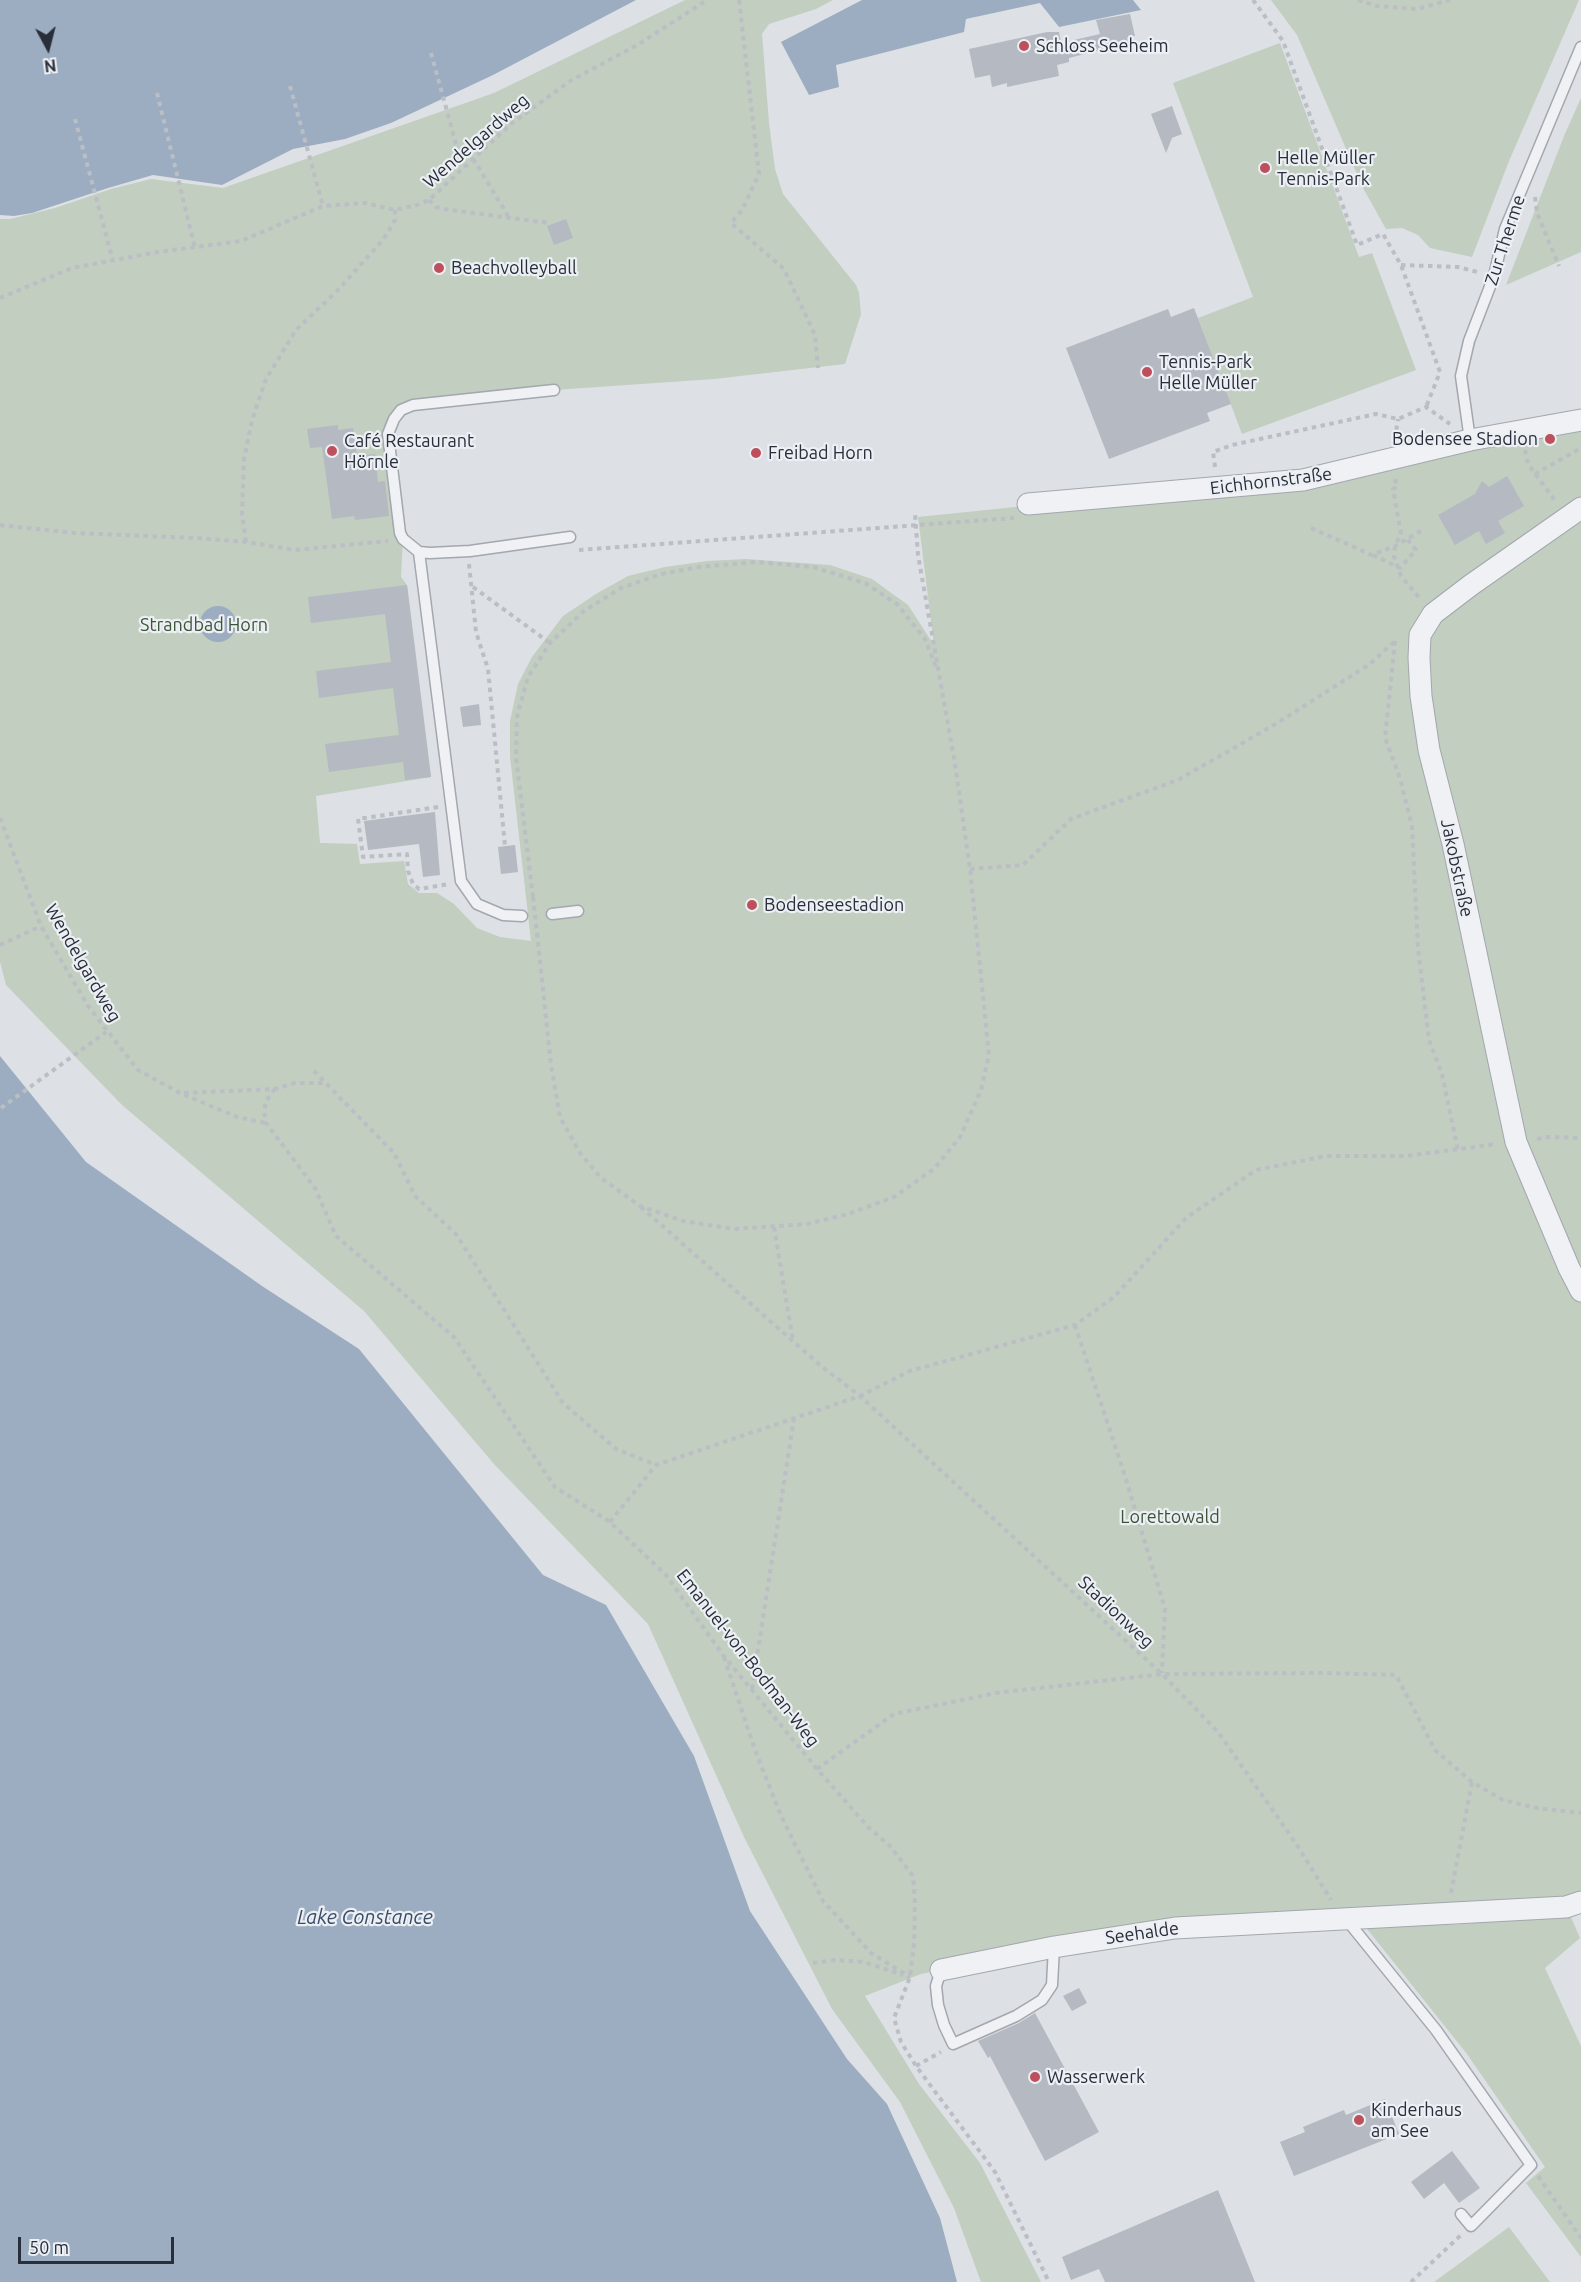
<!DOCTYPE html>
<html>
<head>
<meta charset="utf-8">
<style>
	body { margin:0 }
	#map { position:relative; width:1581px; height:2282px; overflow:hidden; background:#dde0e5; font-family:Ubuntu,sans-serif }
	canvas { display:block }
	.north { position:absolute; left:18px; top:18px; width:60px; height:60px; -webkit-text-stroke:4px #eceff3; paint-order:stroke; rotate:173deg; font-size:16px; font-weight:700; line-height:24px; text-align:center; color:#282e3a }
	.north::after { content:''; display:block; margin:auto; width:21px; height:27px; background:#282e3a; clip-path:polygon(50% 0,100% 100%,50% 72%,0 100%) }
	.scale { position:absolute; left:18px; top:2237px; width:156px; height:27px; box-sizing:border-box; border:3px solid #282e3a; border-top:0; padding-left:8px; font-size:18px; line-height:21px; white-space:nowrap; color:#282e3a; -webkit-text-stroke:4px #eceff3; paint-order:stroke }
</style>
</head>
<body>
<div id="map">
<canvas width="1581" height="2282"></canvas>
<div class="north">N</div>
<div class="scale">50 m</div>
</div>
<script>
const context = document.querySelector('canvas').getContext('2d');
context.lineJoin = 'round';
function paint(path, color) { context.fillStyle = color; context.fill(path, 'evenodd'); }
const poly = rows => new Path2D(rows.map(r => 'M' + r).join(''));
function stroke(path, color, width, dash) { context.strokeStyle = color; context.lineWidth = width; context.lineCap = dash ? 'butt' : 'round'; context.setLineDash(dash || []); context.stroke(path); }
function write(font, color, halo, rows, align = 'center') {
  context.font = font + ' Ubuntu,sans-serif'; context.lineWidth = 4.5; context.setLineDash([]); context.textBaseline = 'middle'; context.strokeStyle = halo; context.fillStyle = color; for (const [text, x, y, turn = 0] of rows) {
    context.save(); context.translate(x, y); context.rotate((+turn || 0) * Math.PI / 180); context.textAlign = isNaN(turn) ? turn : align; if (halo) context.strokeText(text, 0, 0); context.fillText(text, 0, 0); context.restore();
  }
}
const green = poly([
	[685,0,833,0,816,9,769,24,762,34,769,123,775,169,783,194,856,285,859,293,861,314,845,364,714,379,554,390,401,410,388,434,403,539,401,577,407,585,431,777,316,796,320,843,357,844,360,864,404,861,408,884,419,893,437,893,454,904,477,928,500,937,531,941,510,757,510,721,518,684,532,657,563,616,596,594,628,576,665,567,707,561,746,559,830,565,872,579,908,605,934,645,918,517,1337,474,1581,424,1581,1902,1054,1947,921,1974,865,1996,919,2084,980,2163,1041,2282,981,2282,954,2208,900,2102,832,2009,744,1837,648,1624,494,1464,364,1311,122,1105,6,985,0,962,0,219,10,219,55,208,111,189,151,179,223,188,494,93],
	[1271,0,1579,0,1509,161,1472,257,1430,248,1418,235,1402,228,1386,229,1363,188,1297,35],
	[1280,43,1359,257,1372,253,1416,370,1242,434,1198,318,1253,297,1173,83],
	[1581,98,1581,252,1506,285,1564,136],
	[1570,1915,1580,1938,1545,1968,1581,2046,1581,2257,1526,2183,1545,2167,1467,2054,1364,1925,1451,1925],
	[1509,2227,1550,2282,1434,2282]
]);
const water = poly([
	[0,0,636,0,493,75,391,123,345,139,293,149,222,185,153,175,108,188,32,213,14,216,0,215],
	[862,0,1133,0,1141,10,1059,27,1040,3,966,19,964,32,836,65,839,87,809,95,781,42],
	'200 624a18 18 0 1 1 36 0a18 18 0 1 1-36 0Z',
	[0,1056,86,1162,262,1286,359,1349,543,1575,606,1605,694,1756,750,1911,847,2059,887,2104,940,2218,957,2282,0,2282]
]);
const building = poly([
	[1130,14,1135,36,1127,38,1129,43,1069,58,1069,62,1057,65,1059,76,1007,87,1007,83,992,87,990,75,975,78,969,49,1047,32,1059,32,1061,43,1100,34,1096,20],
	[1172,106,1182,134,1172,138,1166,153,1151,114],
	[566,219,573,238,554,245,547,226],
	[1194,308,1231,404,1207,413,1210,421,1109,459,1066,348,1168,309,1171,317],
	[338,425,338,430,353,428,357,456,375,454,378,482,385,481,389,516,355,520,354,516,332,519,322,447,310,448,307,429],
	[1507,476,1524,506,1498,521,1505,533,1486,544,1479,531,1455,545,1438,515,1475,494,1482,481,1489,487],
	[407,585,431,777,405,780,403,762,329,772,325,744,399,735,393,688,319,698,316,671,391,662,385,614,311,623,308,597],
	[479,704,481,725,463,727,460,707],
	[435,812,440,875,423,877,419,844,368,850,364,821],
	[515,845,518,872,501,874,498,847],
	[1079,1988,1087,2003,1072,2011,1063,1996],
	[1035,2013,1099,2132,1045,2161,990,2056,988,2058,978,2041,1019,2023],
	[1385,2099,1399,2134,1294,2176,1280,2142,1305,2132,1303,2127,1344,2110,1346,2115],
	[1452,2151,1480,2188,1459,2203,1444,2183,1424,2199,1411,2182],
	[1218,2190,1255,2282,1105,2282,1099,2269,1071,2280,1062,2257]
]);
const path = poly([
	[739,0,759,174,742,210,731,223,784,269,815,335,818,368],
	[1253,0,1283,41,1357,245,1383,234,1401,265,1440,372,1426,407],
	[1358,0,1377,6,1417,9,1450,0],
	[431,53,456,144,474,160,508,216],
	[290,86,323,206],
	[157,93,195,248],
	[75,119,113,261],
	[1535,197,1537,213,1559,266],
	[429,200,436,207,443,209,549,223],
	[1401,265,1458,267,1481,273],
	[0,298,72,268,158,252,241,241,323,206,365,203,395,210,417,205,429,200,511,124,570,81,639,44,707,0],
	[1395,439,1398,419],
	[1525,450,1528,464,1556,502],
	[1215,467,1213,452,1232,445,1376,414,1398,419,1426,407,1450,424],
	[1535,474,1581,448],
	[1395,479,1397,487,1393,489,1401,534,1395,546,1394,556,1401,576,1421,600],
	[0,525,75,533,196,538,246,542,295,550,388,541],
	[1311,528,1372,555,1395,546,1423,530],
	[246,542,242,514,244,459,252,420,266,379,296,330,337,291,383,240,395,220,395,210],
	[579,550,1014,518],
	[1373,555,1400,568,1416,550,1407,539],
	[469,564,476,632,488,669,505,846],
	[473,587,550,643],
	[1395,641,1385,738,1400,778,1412,826,1418,948,1429,1040,1442,1074,1458,1150],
	[438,807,358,819,363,857,407,854,408,871,413,884,419,889,449,884],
	[0,818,41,926,88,1006,138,1070,180,1093,237,1117,266,1123],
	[970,869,1023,865,1071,819,1178,780,1274,725,1370,664,1394,642],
	[533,897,516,757,517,717,528,677,550,643,584,611,621,588,661,574,699,567,756,562,813,567,865,583,897,604,925,639,937,670],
	[537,933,551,1065,560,1117,580,1153,601,1178,640,1206,683,1221,734,1229,807,1224,848,1214,894,1197,935,1168,960,1137,981,1090,989,1055,970,869,955,764,918,555,915,514],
	[0,945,41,926],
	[314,1071,394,1153,415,1196,456,1234,563,1403,616,1449,656,1465],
	[275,1089,266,1101,264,1112,266,1123,315,1188,336,1236,454,1337,555,1487,610,1522,666,1575,723,1655,817,1769,868,1827,890,1846,913,1876,915,1903,914,1944,910,1977,894,2018,901,2042,916,2066,995,2172,1049,2282],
	[184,1093,275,1089,295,1083,324,1083],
	[1,1108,106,1032],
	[1537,1139,1549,1137,1581,1138],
	[641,1207,821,1366,860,1396,1162,1674,1218,1732,1297,1845,1331,1900],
	[774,1227,793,1341],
	[1075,1325,1125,1476,1165,1609,1162,1673],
	[610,1522,656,1465,860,1396,910,1371,1075,1325,1114,1297,1186,1218,1256,1170,1326,1156,1406,1156,1497,1144],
	[724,1657,755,1750,782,1818,823,1901,871,1953,910,1977],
	[752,1689,794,1418],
	[817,1769,894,1714,996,1693,1162,1674,1323,1673,1396,1675,1435,1750,1472,1782,1503,1800,1537,1808,1581,1813],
	[1451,1893,1472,1782],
	[813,1963,835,1960,864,1962,903,1975],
	[916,2066,941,2052],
	[1538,2176,1581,2238],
	[1411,2282,1461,2235]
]);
const service = poly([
	[554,390,413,405,401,410,394,419,388,434,400,533,403,539,419,552,430,553,470,551,570,537],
	[1470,440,1461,376,1469,341,1494,276,1505,229,1581,47],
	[419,552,461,881,477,904,503,915,522,916],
	[552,914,578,911],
	[1346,1919,1436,2030,1531,2165,1471,2226,1461,2214],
	[941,1970,936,1986,938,2005,944,2025,953,2044,1016,2016,1042,2000,1052,1985,1054,1947]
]);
const minor = poly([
	[1028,504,1303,480,1470,440,1581,420],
	[1581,508,1471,585,1433,614,1420,635,1419,658,1421,696,1429,750,1453,844,1516,1142,1569,1268,1581,1291],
	[941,1970,1054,1947,1175,1928,1566,1907,1581,1902]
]);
const pathBridge = poly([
	[533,897,537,933]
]);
const markers = [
	[1024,46,6,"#bd505c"],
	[1265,168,6,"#bd505c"],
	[439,268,6,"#bd505c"],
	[1147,372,6,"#bd505c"],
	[1550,439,6,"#bd505c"],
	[332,451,6,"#bd505c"],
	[756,453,6,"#bd505c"],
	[752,905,6,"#bd505c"],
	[1035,2077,6,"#bd505c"],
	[1359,2120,6,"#bd505c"]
];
const poiNames = [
	["Schloss Seeheim",1036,46],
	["Helle Müller",1277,158],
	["Tennis-Park",1277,179],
	["Beachvolleyball",451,268],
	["Tennis-Park",1159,362],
	["Helle Müller",1159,383],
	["Bodensee Stadion",1538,439,"right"],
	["Café Restaurant",344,441],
	["Hörnle",344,462],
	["Freibad Horn",768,453],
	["Bodenseestadion",764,905],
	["Wasserwerk",1047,2077],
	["Kinderhaus",1371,2110],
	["am See",1371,2131]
];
const streetNames = [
	["Wendelgardweg",476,141,-41],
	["Zur Therme",1505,240,-72],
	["Eichhornstraße",1271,481,-7],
	["Jakobstraße",1457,868,78],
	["Wendelgardweg",83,963,60],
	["Stadionweg",1116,1612,43],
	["Emanuel-von-Bodman-Weg",748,1658,52],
	["Seehalde",1142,1933,-8]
];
const parkNames = [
	["Strandbad Horn",204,625],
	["Lorettowald",1170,1517]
];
const waterNames = [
	["Lake Constance",365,1917]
];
paint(green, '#c2cebf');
paint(water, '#9cadc1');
paint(building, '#b5b9c1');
stroke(service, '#a3a7ae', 13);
stroke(minor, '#a3a7ae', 23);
stroke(path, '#bbbec4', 4, [4.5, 4.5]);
stroke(service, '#eff1f4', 10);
stroke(minor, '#eff1f4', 21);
stroke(pathBridge, '#bbbec4', 4, [4.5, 4.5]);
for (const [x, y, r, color] of markers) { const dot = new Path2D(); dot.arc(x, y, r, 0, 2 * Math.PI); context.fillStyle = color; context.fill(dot); stroke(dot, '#eceff3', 2); }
write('18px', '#282e3a', '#eceff3', poiNames, 'left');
write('18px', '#282e3a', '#eceff3', streetNames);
write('18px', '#3c5438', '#eceff3', parkNames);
write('italic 20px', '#384c68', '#eceff3', waterNames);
</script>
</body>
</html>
